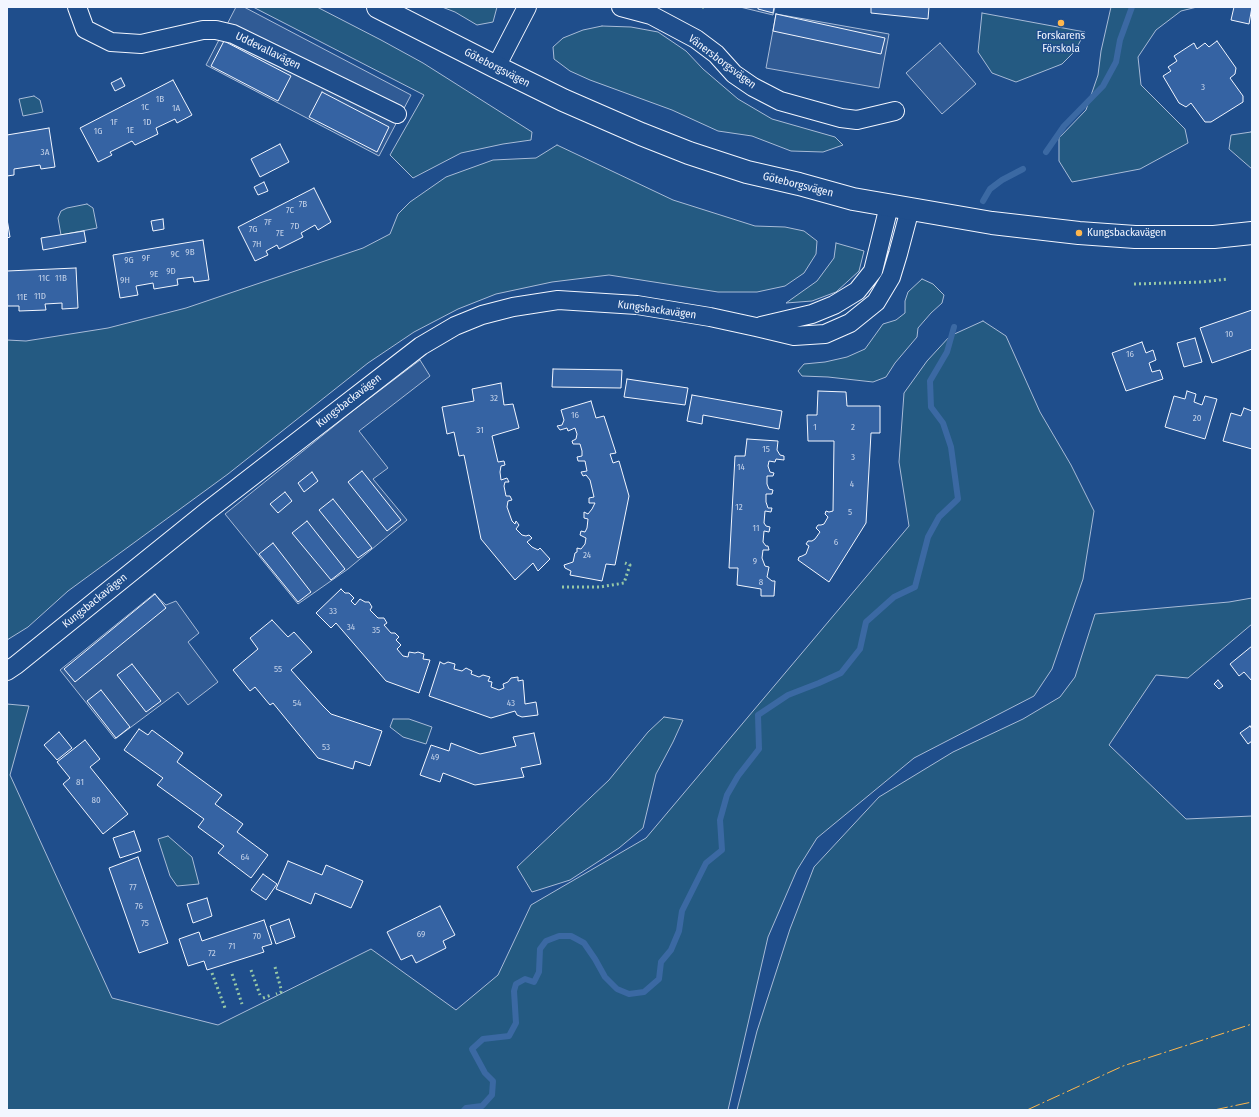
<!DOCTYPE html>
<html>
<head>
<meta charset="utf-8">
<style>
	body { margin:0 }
	#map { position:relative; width:1259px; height:1117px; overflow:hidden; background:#1f4e8c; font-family:"Fira Sans Condensed",sans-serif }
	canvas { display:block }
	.frame { position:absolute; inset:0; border:8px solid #f2f6ff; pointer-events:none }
</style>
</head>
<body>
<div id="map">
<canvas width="1259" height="1117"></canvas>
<div class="frame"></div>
</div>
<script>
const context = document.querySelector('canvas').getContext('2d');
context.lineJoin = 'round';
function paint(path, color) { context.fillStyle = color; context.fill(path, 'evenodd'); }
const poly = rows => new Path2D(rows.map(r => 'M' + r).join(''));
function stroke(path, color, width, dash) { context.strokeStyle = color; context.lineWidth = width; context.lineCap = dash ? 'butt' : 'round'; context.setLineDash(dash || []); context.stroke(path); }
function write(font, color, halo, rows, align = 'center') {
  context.font = font + ' "Fira Sans Condensed",sans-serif'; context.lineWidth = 3; context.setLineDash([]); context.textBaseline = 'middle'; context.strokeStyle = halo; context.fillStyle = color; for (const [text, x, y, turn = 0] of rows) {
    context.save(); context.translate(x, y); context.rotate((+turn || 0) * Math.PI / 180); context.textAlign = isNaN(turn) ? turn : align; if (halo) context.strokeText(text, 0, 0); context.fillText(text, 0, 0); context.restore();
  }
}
const green = poly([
	[253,7,317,7,381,40,423,63,532,132,531,140,503,144,461,153,413,178,390,155,424,95,253,7],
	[442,7,497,7,493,22,477,25,455,12,442,7],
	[1111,7,1197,7,1181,11,1156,30,1138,57,1141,85,1185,129,1188,143,1140,169,1072,182,1059,161,1059,138,1086,110,1098,75,1101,51,1111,7],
	[982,13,1085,32,1075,51,1062,64,1016,82,992,73,978,52,982,13],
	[602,26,631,27,658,32,686,51,703,69,738,99,772,119,835,137,843,145,823,152,791,151,752,136,718,131,672,110,590,80,570,71,554,59,553,47,563,38,583,30,602,26],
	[34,96,40,100,43,112,23,116,19,99,34,96],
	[1251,132,1252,133,1252,169,1229,149,1231,135,1251,132],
	[557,145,673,200,755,226,785,227,804,231,817,241,816,254,804,273,785,286,757,292,718,292,609,275,552,282,496,294,458,309,414,332,368,363,228,474,68,591,28,627,7,640,7,340,26,341,108,328,186,308,363,248,390,234,398,214,410,202,446,177,493,160,536,158,557,145],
	[87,204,93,208,97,228,61,235,58,218,61,211,67,208,87,204],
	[836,243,864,251,859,271,836,292,812,301,786,303,817,281,834,258,836,243],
	[922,279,933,284,944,295,942,303,931,313,918,328,917,337,895,363,886,377,873,382,828,377,802,376,798,371,804,364,825,362,847,357,865,349,883,324,896,320,905,313,905,301,908,292,922,279],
	[983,321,1006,336,1040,412,1071,465,1094,511,1083,579,1052,669,1034,696,914,758,817,838,797,870,768,937,728,1110,7,1110,7,704,29,706,10,775,112,998,218,1025,371,949,456,1010,498,975,531,905,646,838,909,526,899,462,904,393,927,361,950,336,983,321],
	[1252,598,1252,624,1188,678,1156,675,1109,745,1186,819,1252,816,1252,1110,737,1110,757,1031,790,929,814,867,879,797,953,752,1023,719,1060,697,1075,677,1095,614,1229,602,1252,598],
	[664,717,683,720,673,742,656,774,643,828,619,848,570,880,532,892,517,867,609,780,648,732,664,717],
	[393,719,409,719,432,727,426,744,403,737,390,727,393,719],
	[168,836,192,857,199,884,177,886,170,876,158,839,168,836]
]);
const parking = poly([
	[236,7,244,7,411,95,379,156,206,65,236,7],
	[740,7,775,7,773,15,740,7],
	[776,14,889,34,879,88,766,68,776,14],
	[940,43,976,84,942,114,906,73,940,43],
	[420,360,430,376,359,431,388,468,373,479,407,520,348,569,298,604,225,514,354,410,420,360],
	[154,594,166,605,176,601,199,633,188,642,218,682,188,705,178,692,115,739,60,670,154,594]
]);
const stream = poly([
	[1046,152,1064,126,1103,86,1116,62,1120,40,1132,7],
	[983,201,990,189,1002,180,1023,169],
	[464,1110,466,1108,482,1106,492,1095,493,1081,485,1073,472,1049,483,1039,509,1036,516,1023,514,991,516,984,525,979,534,982,539,972,540,949,546,941,559,936,571,936,584,943,595,959,605,977,617,989,629,994,644,992,659,979,661,962,671,950,679,931,682,911,706,863,722,850,720,820,727,795,738,776,759,749,758,715,788,695,819,683,841,673,860,649,866,622,894,597,915,587,928,537,939,517,958,499,951,447,943,423,931,407,930,381,947,352,954,327]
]);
const building = poly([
	[758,7,774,7,773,13,758,9,758,7],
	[871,7,929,7,928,19,871,13,871,7],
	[1234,7,1252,7,1249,24,1231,20,1234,7],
	[776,14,885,38,881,54,773,31,776,14],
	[224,41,291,76,278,101,211,66,224,41],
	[1217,41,1236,68,1235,74,1230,78,1243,96,1243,102,1211,122,1205,122,1191,103,1186,107,1179,103,1163,76,1171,71,1168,67,1177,61,1174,56,1194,43,1197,49,1205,43,1209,47,1217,41],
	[121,78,125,86,115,91,111,83,121,78],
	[173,80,192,115,177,123,175,119,156,128,158,134,135,145,132,141,110,152,112,155,98,162,80,128,173,80],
	[322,92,389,127,377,152,309,117,322,92],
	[49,128,55,167,41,169,40,165,14,169,14,175,7,176,7,135,49,128],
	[280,144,289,162,260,177,251,159,280,144],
	[264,182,268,191,258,195,254,187,264,182],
	[314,188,331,222,318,230,315,225,301,233,303,237,279,249,277,245,266,251,268,255,255,261,238,227,314,188],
	[7,219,10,237,7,238,7,219],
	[163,219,164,229,153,231,151,221,163,219],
	[84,231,86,242,43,250,41,238,84,231],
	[203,240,209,280,194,282,193,277,177,279,178,285,154,289,153,283,136,286,138,295,120,298,113,255,203,240],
	[76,268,78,308,62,309,62,303,45,304,46,310,19,311,19,306,7,306,7,271,76,268],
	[1252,310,1252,349,1212,363,1200,328,1252,310],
	[1195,338,1202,362,1184,367,1177,343,1195,338],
	[1142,342,1146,353,1153,350,1156,360,1149,363,1152,372,1160,370,1163,379,1126,391,1112,353,1142,342],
	[553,369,622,370,621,388,552,387,553,369],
	[627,379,688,388,685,405,624,397,627,379],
	[501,383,504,405,513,404,519,428,492,436,498,462,504,461,505,465,501,466,500,472,501,480,507,478,509,482,505,482,504,486,506,496,510,496,512,500,508,501,507,507,512,521,515,524,516,521,519,525,516,529,522,535,526,536,529,535,532,538,527,542,532,547,538,550,540,548,550,559,538,571,533,563,515,580,481,539,464,455,459,456,454,432,447,434,442,407,474,401,472,389,501,383],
	[818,391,846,392,847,406,880,406,880,433,871,433,866,523,829,582,798,560,799,557,802,556,806,554,809,546,806,544,808,541,812,541,815,539,820,532,816,528,818,525,821,525,824,524,828,517,825,514,826,511,829,512,833,511,834,441,808,441,807,415,817,415,818,391],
	[1187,391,1196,394,1194,402,1202,405,1205,396,1217,399,1205,439,1165,427,1174,396,1185,399,1187,391],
	[692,395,782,411,779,429,703,415,702,424,687,421,692,395],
	[591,401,596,418,604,416,616,453,610,454,613,463,619,461,629,496,615,565,606,564,602,581,570,575,571,571,565,568,564,565,573,562,575,553,577,552,577,548,581,549,585,544,586,538,580,535,581,531,585,532,587,528,588,519,584,518,584,512,588,514,592,509,595,503,589,503,589,498,594,497,590,480,586,475,583,476,581,472,587,471,585,461,578,461,577,457,582,456,582,451,580,444,573,444,572,441,576,439,577,434,575,428,568,431,567,428,560,430,557,426,562,425,564,420,561,410,591,401],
	[1244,408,1252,411,1252,449,1223,441,1231,413,1241,416,1244,408],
	[747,439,778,441,777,450,780,455,784,456,784,460,776,459,775,462,769,461,768,466,770,472,774,473,773,476,767,476,767,484,769,489,773,490,772,494,766,494,766,502,768,508,772,508,771,512,765,511,764,523,766,526,770,527,769,532,764,531,763,542,766,546,768,546,769,550,763,550,762,558,765,566,769,567,767,577,772,581,775,581,774,596,761,596,761,589,737,585,738,568,729,568,735,456,745,456,747,439],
	[362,471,401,520,387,531,348,482,362,471],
	[312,472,318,481,304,492,298,483,312,472],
	[285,492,292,501,278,513,270,504,285,492],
	[333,499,372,548,358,558,319,510,333,499],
	[307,521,345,569,331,580,292,533,307,521],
	[273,543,311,592,298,602,259,554,273,543],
	[341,589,345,593,349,593,354,598,351,601,355,605,360,599,365,602,369,602,372,607,370,610,378,618,384,618,387,623,384,625,391,633,395,633,399,637,396,640,401,645,397,649,403,656,408,657,409,652,415,653,418,652,424,654,423,659,430,660,419,693,386,681,336,623,331,628,316,613,341,589],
	[155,594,166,608,75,682,64,669,155,594],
	[272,620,288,637,294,632,312,652,291,670,323,706,331,714,382,731,370,766,355,761,353,769,318,758,273,703,270,705,255,687,250,691,233,670,258,649,250,638,272,620],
	[1252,646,1252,681,1244,672,1239,676,1230,664,1252,646],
	[440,662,444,664,448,662,455,664,454,669,462,671,466,668,472,671,471,674,479,677,483,675,490,677,488,681,492,682,491,687,499,690,504,688,503,684,508,682,511,678,518,677,518,681,523,680,525,704,536,702,538,715,522,717,517,715,515,711,491,718,429,696,440,662],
	[132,664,161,701,146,712,117,675,132,664],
	[1218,680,1223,686,1219,689,1214,684,1218,680],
	[101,690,130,727,116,738,87,701,101,690],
	[1250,726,1252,729,1252,741,1248,744,1240,733,1250,726],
	[139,729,148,735,152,730,183,753,177,762,222,795,215,804,243,824,237,832,268,855,251,878,218,853,224,846,198,827,204,819,157,785,163,778,124,750,139,729],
	[59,732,72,748,57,760,44,745,59,732],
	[534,733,541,764,521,768,524,777,475,785,443,773,440,782,420,775,431,745,449,751,451,743,480,754,516,746,513,737,534,733],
	[85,740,100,759,90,767,128,814,103,834,63,784,70,778,57,762,85,740],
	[134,831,141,851,120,858,113,838,134,831],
	[138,857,168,943,139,953,109,868,138,857],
	[288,861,322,875,326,865,363,881,351,908,315,893,311,904,276,889,288,861],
	[263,874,277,884,266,900,251,890,263,874],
	[207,898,212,916,193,923,187,904,207,898],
	[440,906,455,935,443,941,446,948,416,963,412,955,401,960,387,932,440,906],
	[289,919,295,937,276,944,270,926,289,919],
	[264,920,272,944,262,947,264,952,207,970,204,961,188,966,179,939,199,932,202,941,264,920]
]);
const street = poly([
	[77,7,85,29,111,42,141,44,203,30,216,30,233,34,397,114],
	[621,7,651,15,696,39,716,54,734,74,753,87,780,101,841,118,857,120,895,111],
	[496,67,527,7],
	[761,326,812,314,834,305,857,291,873,271,889,206],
	[7,671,16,665,206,512,333,414,421,346,455,326,482,315,513,307,558,300,637,305,710,317,756,327,794,336,825,334,850,323,876,302,891,277,898,254,910,209]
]);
const secondary = poly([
	[378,7,496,67,563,100,641,134,689,153,747,172,799,184,853,199,992,223,1079,233,1135,237,1214,237,1252,233]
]);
const hedge = poly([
	[702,7,704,7],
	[1134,284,1202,282,1228,279],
	[562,587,600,587,624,583,630,565,625,563],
	[275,967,281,989,281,992,276,994],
	[251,970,260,995],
	[212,973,225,1008],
	[232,974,242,1004],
	[263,998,271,995]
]);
const power = poly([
	[1027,1110,1123,1066,1252,1024],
	[1214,1110,1252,1102]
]);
const markers = [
	[1061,23,4,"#ffb74d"],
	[1079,233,4,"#ffb74d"]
];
const numberNames = [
	["3",1203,87],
	["1B",160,99],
	["1C",145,107],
	["1A",176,108],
	["1F",114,122],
	["1D",147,122],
	["1E",130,130],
	["1G",98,131],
	["3A",45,152],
	["7B",303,204],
	["7C",290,210],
	["7F",268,222],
	["7D",295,226],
	["7G",253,229],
	["7E",280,233],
	["7H",257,244],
	["9B",190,252],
	["9C",175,254],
	["9F",146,258],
	["9G",129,260],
	["9D",171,271],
	["9E",154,274],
	["11C",44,278],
	["11B",61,278],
	["9H",125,280],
	["11D",40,296],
	["11E",22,297],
	["10",1229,334],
	["16",1130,354],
	["32",494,398],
	["16",575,415],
	["20",1197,418],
	["1",815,427],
	["2",853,427],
	["31",480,430],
	["15",766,449],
	["3",853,457],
	["14",741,467],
	["4",852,484],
	["12",739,507],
	["5",850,512],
	["11",756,528],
	["6",836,542],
	["24",587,555],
	["9",755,561],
	["8",761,582],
	["33",333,611],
	["34",351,627],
	["35",376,630],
	["55",278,669],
	["54",297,703],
	["43",511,703],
	["53",326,747],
	["49",435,757],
	["81",80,782],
	["80",96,800],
	["64",245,857],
	["77",133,887],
	["76",139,906],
	["75",145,923],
	["69",421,934],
	["70",257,936],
	["71",232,946],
	["72",212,953]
];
const poiNames = [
	["Forskarens",1061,36],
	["Förskola",1061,49],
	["Kungsbackavägen",1087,233,"left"]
];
const streetNames = [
	["Uddevallavägen",268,51,26],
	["Vänersborgsvägen",722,62,37],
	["Göteborgsvägen",497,68,27],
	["Göteborgsvägen",798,185,14],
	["Kungsbackavägen",657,310,8],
	["Kungsbackavägen",349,401,-38],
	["Kungsbackavägen",95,601,-39]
];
paint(green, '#245a82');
stroke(green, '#a8bbd7', 1);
paint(parking, '#305b95');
stroke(parking, '#a8bbd7', 1);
stroke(stream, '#3b69a3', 6);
paint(building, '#3563a3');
stroke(building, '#f2f6ff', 1);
stroke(street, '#f2f6ff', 20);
stroke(secondary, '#f2f6ff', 24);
stroke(street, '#1f4e8c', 18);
stroke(secondary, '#1f4e8c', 22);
stroke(hedge, '#97c8a6', 3, [2, 3]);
stroke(power, '#ffb74d', 1, [14, 3, 2, 3]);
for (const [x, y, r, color] of markers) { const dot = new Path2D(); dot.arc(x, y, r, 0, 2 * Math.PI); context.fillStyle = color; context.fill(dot); stroke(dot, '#1f4e8c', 1.5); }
write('9px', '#c3d1e8', null, numberNames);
write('11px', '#f2f6ff', '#1f4e8c', poiNames);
write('11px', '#f2f6ff', '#1f4e8c', streetNames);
</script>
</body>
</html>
